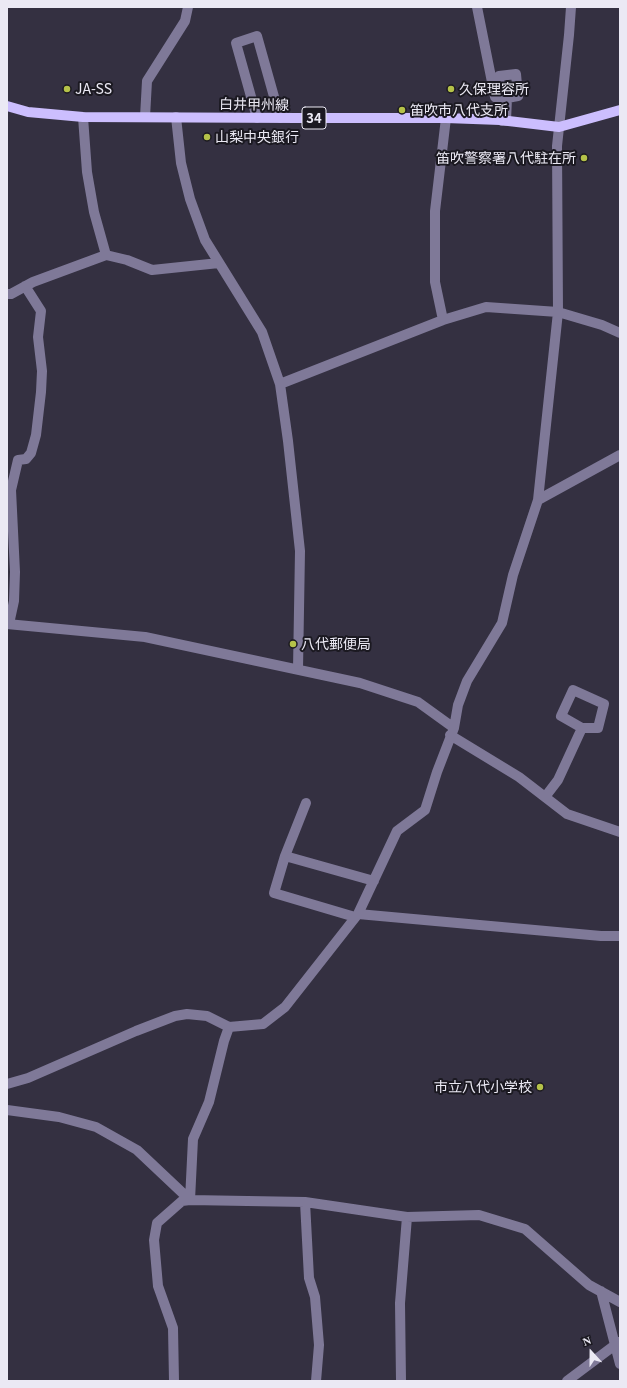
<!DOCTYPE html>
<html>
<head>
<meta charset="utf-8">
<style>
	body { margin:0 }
	#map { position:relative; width:627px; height:1388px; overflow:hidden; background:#343041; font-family:Georgia,serif }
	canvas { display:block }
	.frame { position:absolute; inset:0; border:8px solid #ebe9f4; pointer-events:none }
	.north { position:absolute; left:571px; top:1332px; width:40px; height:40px; -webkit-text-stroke:3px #1b1921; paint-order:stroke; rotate:339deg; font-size:11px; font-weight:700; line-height:16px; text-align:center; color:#ebe9f4 }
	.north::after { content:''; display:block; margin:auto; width:14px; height:18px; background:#ebe9f4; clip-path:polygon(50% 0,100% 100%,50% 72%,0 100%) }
</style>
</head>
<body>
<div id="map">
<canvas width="627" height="1388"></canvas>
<div class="frame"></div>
<div class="north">N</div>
</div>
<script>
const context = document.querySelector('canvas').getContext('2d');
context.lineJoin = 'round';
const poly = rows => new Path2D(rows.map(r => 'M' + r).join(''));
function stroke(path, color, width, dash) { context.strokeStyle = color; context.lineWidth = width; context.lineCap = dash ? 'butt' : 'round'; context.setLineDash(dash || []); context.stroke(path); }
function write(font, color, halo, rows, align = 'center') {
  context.font = font + ' Georgia,"Noto Sans JP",serif'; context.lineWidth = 4; context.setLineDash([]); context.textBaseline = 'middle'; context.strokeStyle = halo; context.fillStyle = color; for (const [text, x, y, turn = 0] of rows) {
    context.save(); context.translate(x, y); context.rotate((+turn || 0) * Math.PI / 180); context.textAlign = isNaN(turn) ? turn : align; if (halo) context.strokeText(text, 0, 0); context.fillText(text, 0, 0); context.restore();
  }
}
const minor = poly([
	[477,7,495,97],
	[83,117,87,172,94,212,106,255],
	[145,117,147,81,185,21,188,7],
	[176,117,181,163,190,199,205,240,262,332,280,384,288,441,300,551,298,669],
	[257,118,236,43,257,36,280,118],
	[502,121,499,76,516,74,518,96,507,98,506,121],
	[7,294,11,294,33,282,106,255,127,260,152,270,219,263],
	[443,320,435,282,435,211,446,118],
	[280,384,443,320,486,307,558,312,602,325,620,333],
	[538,500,620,455],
	[7,624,145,637,360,683,418,702,454,728],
	[9,624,14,601,15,572,11,490,18,460,26,459,31,453,36,435,41,392,42,371,38,337,41,311,25,286],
	[450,735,519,777,567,814,620,832],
	[545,797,558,780,582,728,598,728,604,704,573,690,561,716,582,728],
	[306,803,285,856,274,893,355,917],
	[285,856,374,881],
	[358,914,601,936,620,936],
	[7,1084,28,1078,136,1031,175,1016,187,1014,207,1016,229,1027,263,1024,285,1007,358,914,397,831,425,810,437,772,454,728,458,705,467,681,502,623,513,575,538,500,558,312,557,146,569,35,571,7],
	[7,1110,59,1117,96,1127,137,1150,190,1200],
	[190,1200,193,1139,209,1102,224,1041,229,1027],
	[305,1202,309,1278,315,1297,319,1345,316,1381],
	[601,1291,620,1364],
	[174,1381,173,1328,158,1286,154,1240,157,1223,182,1201,190,1200,305,1202,407,1217,479,1215,525,1229,589,1285,620,1302],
	[401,1381,400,1303,407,1217],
	[567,1381,619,1342]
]);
const major = poly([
	[7,106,28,112,83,117,298,118,446,118,500,120,559,127,620,110]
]);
const markers = [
	[67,89,4,"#b5c249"],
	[451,89,4,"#b5c249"],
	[402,110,4,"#b5c249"],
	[207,137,4,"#b5c249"],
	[584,158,4,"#b5c249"],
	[293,644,4,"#b5c249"],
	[540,1087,4,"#b5c249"]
];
const shields = [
	[314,118,24]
];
const shieldNames = [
	["34",314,118]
];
const poiNames = [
	["JA-SS",75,89],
	["久保理容所",459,89],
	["笛吹市八代支所",410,110],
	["山梨中央銀行",215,137],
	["笛吹警察署八代駐在所",576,158,"right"],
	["八代郵便局",301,644],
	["市立八代小学校",532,1087,"right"]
];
const streetNames = [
	["白井甲州線",254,104,1]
];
stroke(minor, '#7f7998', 10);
stroke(major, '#ccbefe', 10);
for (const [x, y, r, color] of markers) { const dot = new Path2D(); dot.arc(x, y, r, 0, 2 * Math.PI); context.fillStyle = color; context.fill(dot); stroke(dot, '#1b1921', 1.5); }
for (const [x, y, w] of shields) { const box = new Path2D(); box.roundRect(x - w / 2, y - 11, w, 22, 3); context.fillStyle = '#1b1921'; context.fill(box); stroke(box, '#ebe9f4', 1); }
write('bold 13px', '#ebe9f4', null, shieldNames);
write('14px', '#ebe9f4', '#1b1921', poiNames, 'left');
write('14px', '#ebe9f4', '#1b1921', streetNames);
</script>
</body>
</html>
